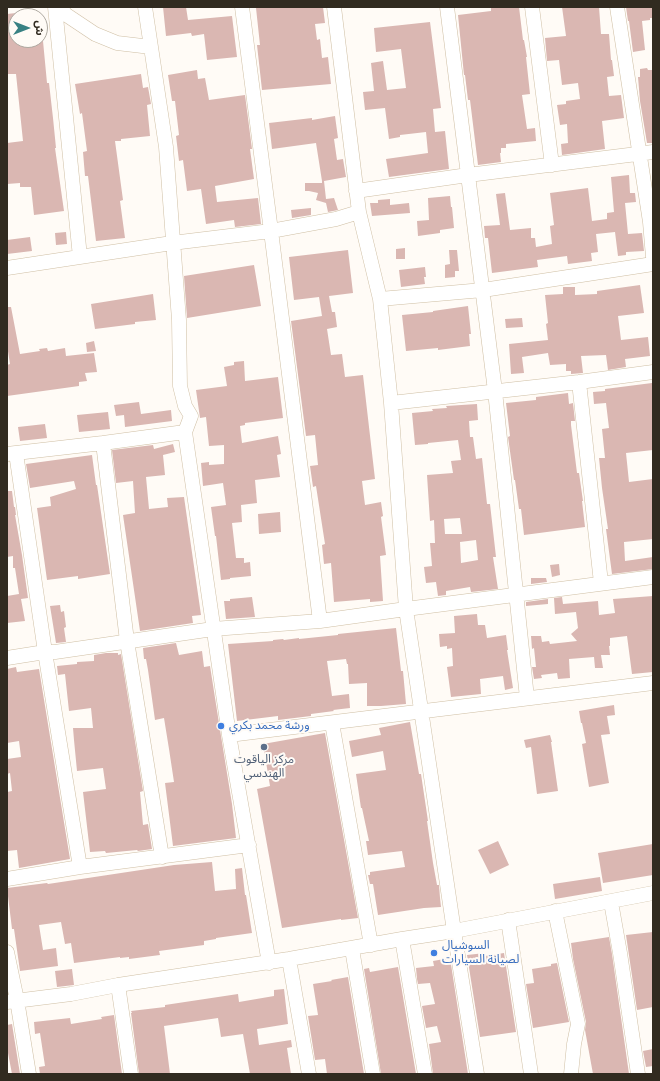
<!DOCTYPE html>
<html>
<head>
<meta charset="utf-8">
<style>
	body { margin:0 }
	#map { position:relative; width:660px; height:1081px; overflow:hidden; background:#fffbf6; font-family:"Zilla Slab","Noto Sans Arabic",serif }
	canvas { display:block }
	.frame { position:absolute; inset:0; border:8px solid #312b20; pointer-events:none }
	.north { position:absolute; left:8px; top:8px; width:40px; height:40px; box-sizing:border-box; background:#fffbf6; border:1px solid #ada8a0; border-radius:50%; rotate:90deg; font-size:11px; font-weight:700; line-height:16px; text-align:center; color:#312b20 }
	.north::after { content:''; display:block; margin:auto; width:14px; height:18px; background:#388183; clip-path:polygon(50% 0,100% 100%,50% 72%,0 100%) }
</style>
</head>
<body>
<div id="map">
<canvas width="660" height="1081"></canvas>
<div class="frame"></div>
<div class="north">ش</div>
</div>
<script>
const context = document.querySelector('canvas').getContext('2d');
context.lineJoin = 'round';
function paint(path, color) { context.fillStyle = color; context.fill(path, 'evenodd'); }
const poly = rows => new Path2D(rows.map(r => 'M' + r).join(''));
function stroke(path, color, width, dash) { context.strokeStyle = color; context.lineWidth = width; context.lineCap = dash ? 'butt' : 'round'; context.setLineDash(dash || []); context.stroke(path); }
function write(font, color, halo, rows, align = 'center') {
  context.font = font + ' "Zilla Slab","Noto Sans Arabic",serif'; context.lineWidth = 4; context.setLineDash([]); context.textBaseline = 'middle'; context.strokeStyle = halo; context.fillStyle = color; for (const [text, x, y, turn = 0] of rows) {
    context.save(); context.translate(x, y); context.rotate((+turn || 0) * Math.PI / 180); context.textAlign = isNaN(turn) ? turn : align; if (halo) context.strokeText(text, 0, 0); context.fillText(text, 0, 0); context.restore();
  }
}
const building = poly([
	[163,7,186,7,188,20,232,16,237,57,207,60,204,34,192,36,191,33,166,36],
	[262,7,323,7,325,23,315,24,317,40,320,39,322,58,328,57,331,84,262,90,257,45,260,45,256,8],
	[491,7,519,7,523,40,524,40,527,57,526,57,530,94,522,95,527,129,535,128,536,141,506,144,506,148,501,148,501,153,500,153,501,162,478,165,470,100,468,100,465,75,464,75,458,15,491,11],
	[562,7,599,7,601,34,609,34,611,60,612,60,614,76,607,77,609,96,621,95,624,118,602,121,605,149,562,155,561,144,568,143,567,124,560,125,557,105,566,104,566,101,580,99,578,83,562,85,559,60,547,61,545,38,566,36],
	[626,7,653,7,653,18,650,18,650,20,642,21,645,50,633,52,629,21,628,21],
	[16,13,16,44,43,41,47,83,49,83,53,118,56,148,55,148,64,211,34,215,31,187,20,187,20,183,7,184,7,143,23,141,16,74,7,74,7,14],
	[430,22,441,108,433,109,435,132,445,131,449,169,389,177,386,159,428,153,426,132,400,135,400,137,389,139,385,108,365,110,363,92,374,91,371,63,383,61,387,90,406,88,401,49,376,52,374,28],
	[647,68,648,70,653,70,653,143,647,143,640,101,638,77,640,77,640,69],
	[197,70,198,79,205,78,209,100,245,95,252,149,250,149,254,179,215,186,217,202,258,198,261,224,235,227,234,220,206,224,201,189,187,191,183,160,179,161,176,136,179,135,175,101,172,101,168,75],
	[141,74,143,88,148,87,151,104,147,105,150,136,121,139,121,141,115,141,123,200,120,201,125,238,96,241,88,176,85,176,83,152,87,151,82,113,80,114,75,84],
	[335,116,338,138,334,139,337,160,343,159,346,177,324,181,326,199,334,198,338,210,328,212,326,203,316,200,318,193,309,191,305,191,305,183,322,183,322,181,316,143,272,149,269,123,312,118,312,120],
	[629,175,630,193,635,193,636,202,625,203,628,234,642,233,644,251,626,252,626,255,618,256,615,232,596,234,598,252,591,253,592,261,568,264,567,256,537,260,538,267,492,273,488,238,485,238,484,226,500,225,496,194,505,193,510,230,531,228,531,238,535,238,536,247,552,244,550,226,554,225,550,193,588,188,592,221,607,219,607,213,614,212,611,177],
	[450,196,451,207,452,207,454,228,440,230,440,233,418,236,417,221,429,220,428,198],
	[390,199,390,205,409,203,410,213,372,216,370,203,378,203,378,200],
	[311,208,311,215,292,218,291,210],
	[66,232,67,244,56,245,55,233],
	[30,237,32,251,7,254,7,240],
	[405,248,405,259,396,259,396,249],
	[348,250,353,293,329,296,332,312,335,312,337,327,327,329,331,355,342,354,345,377,363,375,375,479,362,481,365,505,381,502,383,516,381,517,386,555,380,556,383,601,370,602,370,599,334,602,331,563,324,564,322,545,325,544,316,486,313,487,310,466,318,465,315,435,306,436,291,321,322,316,319,297,294,300,289,257],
	[449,250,457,250,459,271,455,271,455,277,445,278,445,265,450,264],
	[254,265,261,306,187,318,184,276],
	[425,267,426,277,424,277,425,284,401,287,399,270],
	[640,285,644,313,618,316,621,340,648,337,650,356,625,359,626,367,608,370,606,355,581,356,583,373,571,374,571,371,566,371,566,364,550,365,548,353,522,357,524,373,511,374,509,344,548,340,546,324,548,323,545,295,563,294,563,287,575,287,575,295,597,294,597,291],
	[153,294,156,320,135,322,135,324,95,329,91,304],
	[468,306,471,334,469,334,470,346,438,350,438,348,406,351,402,315,433,312,433,311],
	[7,307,11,307,20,354,40,351,39,349,47,348,48,351,65,348,66,356,94,353,97,372,85,373,87,381,79,382,79,386,7,396,7,365,10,364,7,345],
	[522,318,523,327,506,328,505,319],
	[94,341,96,351,87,352,86,343],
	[244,361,245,381,278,377,283,418,245,423,245,425,240,426,242,443,278,436,281,454,277,455,280,477,255,480,257,503,241,505,242,522,232,523,236,558,244,558,244,563,250,562,251,576,230,578,230,579,221,580,216,536,215,536,211,507,226,505,223,483,203,486,201,463,209,462,209,465,224,464,224,445,209,446,206,417,200,418,196,390,227,386,224,367,234,365,234,362],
	[652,383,653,392,653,450,626,453,629,482,653,479,653,539,624,542,625,561,653,557,653,569,612,574,606,529,608,529,602,488,599,458,605,458,602,429,609,428,606,403,594,404,593,392,605,391,605,389],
	[568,393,569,404,573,403,575,421,571,421,571,425,577,473,579,473,583,501,582,501,585,527,524,535,521,509,519,509,515,480,514,480,508,437,510,436,506,403,536,400,536,397],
	[139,402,141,414,171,410,172,421,125,427,124,415,116,416,114,405],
	[477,404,478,420,469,421,470,437,473,437,476,459,482,458,487,504,490,504,496,557,493,557,498,589,471,592,470,587,446,591,446,595,438,596,436,582,426,583,424,567,432,566,430,543,435,543,434,520,430,521,427,475,453,473,451,461,461,460,458,440,428,443,428,444,415,445,412,413,433,411,432,409,447,408,446,406],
	[460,518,462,534,445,534,444,519],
	[476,540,478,560,461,563,460,542],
	[108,412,110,429,79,432,77,415],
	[45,424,47,438,20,441,18,427],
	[173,444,175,452,163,455,165,475,146,477,149,509,168,507,167,498,184,497,201,615,192,616,193,623,140,631,123,515,135,513,133,481,116,483,112,450,153,445,154,449],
	[92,455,96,485,97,485,110,574,78,579,78,576,47,580,37,508,51,506,50,497,76,489,74,481,30,488,26,464],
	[7,491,12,491,14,507,15,507,16,515,15,515,22,555,28,598,21,599,25,621,7,623,7,596,19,594,15,568,13,568,13,556,7,557],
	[280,512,281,532,259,534,258,514],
	[559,564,560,575,552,577,550,565],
	[531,578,546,578,547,582,531,584],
	[653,596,653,672,632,674,627,636,610,638,610,646,609,646,610,655,601,655,603,668,595,668,594,657,569,659,570,678,558,679,557,673,541,675,542,678,534,679,532,667,536,667,534,648,532,649,531,636,541,636,542,642,549,641,550,644,577,641,571,634,578,628,576,612,555,614,554,598,562,597,563,604,598,601,599,615,615,613,613,599],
	[252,597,255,617,226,619,224,601,230,601,230,599],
	[548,599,548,604,526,606,526,602],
	[60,605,61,612,64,611,66,627,64,628,66,642,56,643,50,606],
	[477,614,478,625,485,625,487,638,506,635,508,650,507,650,513,688,505,690,503,676,480,679,481,694,451,697,447,667,453,666,452,648,447,649,447,646,440,647,439,634,455,633,454,616],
	[396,628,401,671,403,671,406,704,381,706,367,706,367,683,349,684,348,664,347,664,346,659,327,661,332,696,349,694,350,708,333,710,334,711,311,714,311,716,278,720,278,716,237,721,228,644,273,641,273,640,283,639,284,640,299,638,299,639,338,635,338,634],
	[176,643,179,655,202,651,204,667,210,666,221,736,232,804,236,838,173,846,165,783,174,782,169,749,164,718,155,720,148,670,146,659,144,659,143,648],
	[106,653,118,653,118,655,121,654,143,791,140,792,143,825,148,824,152,849,138,851,137,850,106,853,105,851,90,852,83,792,106,789,103,768,77,771,74,740,73,728,93,728,91,708,69,711,65,674,58,675,57,666,77,664,77,662,94,661,94,655],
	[16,667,17,672,39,669,70,859,19,868,17,850,7,851,7,792,12,791,10,773,7,774,7,759,21,757,19,741,7,743,7,669],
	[614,705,615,715,607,716,610,734,601,735,609,783,589,787,582,744,586,743,582,723,581,723,579,711],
	[410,722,419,774,421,774,428,821,427,821,433,863,437,885,439,885,440,898,441,907,424,908,378,915,373,884,370,884,368,875,370,875,370,872,405,867,402,851,368,855,366,841,369,841,362,808,361,808,356,774,386,770,383,751,352,757,349,741,381,735,379,728],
	[325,733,358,918,341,920,341,919,282,928,257,789,270,786,263,744],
	[550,735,552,742,551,742,558,791,537,794,531,747,526,748,524,740],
	[498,841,509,865,490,874,478,850],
	[653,844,653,875,603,883,598,853],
	[212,862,215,891,236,889,235,869,242,868,245,895,246,895,252,933,216,938,216,939,204,941,204,945,159,951,160,955,129,959,129,957,120,958,120,957,74,963,71,943,65,944,61,922,39,925,43,950,56,948,58,966,20,971,14,929,12,929,7,888,47,883,48,884,174,865],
	[600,877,602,891,555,899,553,884],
	[653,932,653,1007,637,1010,626,935],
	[609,937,612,954,629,1074,593,1074,585,1030,586,1022,573,959,571,943],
	[485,953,485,956,504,953,516,1032,480,1037,467,955],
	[450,958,468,1074,433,1074,429,1044,441,1042,437,1026,426,1028,422,1006,435,1004,430,983,418,984,417,979,416,968,434,966,433,961],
	[557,963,569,1022,533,1028,526,984,534,983,532,969,551,966,551,964],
	[398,967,416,1074,381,1074,364,969,369,968,370,972],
	[72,969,74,985,57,987,55,971],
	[348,977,364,1074,327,1074,325,1059,315,1060,308,1016,318,1015,313,984,332,981,331,980],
	[284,989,288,1024,257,1029,259,1045,291,1040,292,1047,287,1048,291,1074,250,1074,243,1034,221,1037,218,1018,164,1026,170,1074,139,1074,131,1013,132,1013,131,1011,165,1007,165,1005,238,994,239,1002,274,996,274,990],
	[114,1015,122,1074,40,1074,39,1067,45,1066,40,1033,35,1034,34,1022,70,1018,71,1024,102,1019,101,1017],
	[12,1024,20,1074,12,1074,8,1053,7,1053,7,1025],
	[653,1049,653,1066,646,1067,643,1051]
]);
const minor = poly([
	[55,7,80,257],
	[61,7,65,14,95,34,117,43,151,47],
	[145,7,166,147,179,320,180,386,185,406,191,416,185,432,229,735,269,963],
	[242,7,271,231,320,621],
	[334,7,359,212,380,299,391,403,406,609,454,931,477,1074],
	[447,7,495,391,527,698],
	[532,7,552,165],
	[617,7,650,222,653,257],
	[356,191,468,175,653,152],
	[7,268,172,243,271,231,336,219,359,212],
	[380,299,483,290,653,264],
	[579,382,601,583],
	[391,403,579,382,653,372],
	[103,443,127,641,162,857],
	[16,453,45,652,80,867],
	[7,454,103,443,185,432],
	[7,658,45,652,55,652,213,629,320,621,406,609,653,577],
	[332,723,371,945],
	[229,735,653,683],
	[7,879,80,867,249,845],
	[611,902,620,953,638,1074],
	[555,911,578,1024,574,1044,571,1074],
	[508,920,531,1074],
	[402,939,425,1074],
	[352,949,373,1074],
	[7,952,17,1000,29,1074],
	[289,959,309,1074],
	[118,985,131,1074],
	[7,1002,71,994,118,985,289,959,402,939,454,931,653,893]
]);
const markers = [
	[221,726,4,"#3f7fe0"],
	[264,747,4,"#5c6f8a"],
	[434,953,4,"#3f7fe0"]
];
const shopNames = [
	["ورشة محمد بكري",229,726],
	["السوشيال",442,946],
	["لصيانة السيارات",442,960]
];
const serviceNames = [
	["مركز الياقوت",264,760],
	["الهندسي",264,774]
];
paint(building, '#dab7b2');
stroke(minor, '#cfbfa4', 15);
stroke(minor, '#fff', 14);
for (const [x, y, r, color] of markers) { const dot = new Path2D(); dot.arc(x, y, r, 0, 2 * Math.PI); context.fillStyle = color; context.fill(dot); stroke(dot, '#fffbf6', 1.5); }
write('12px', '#366cbe', '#fffbf6', shopNames, 'left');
write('12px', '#4e5e75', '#fffbf6', serviceNames);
</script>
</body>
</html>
